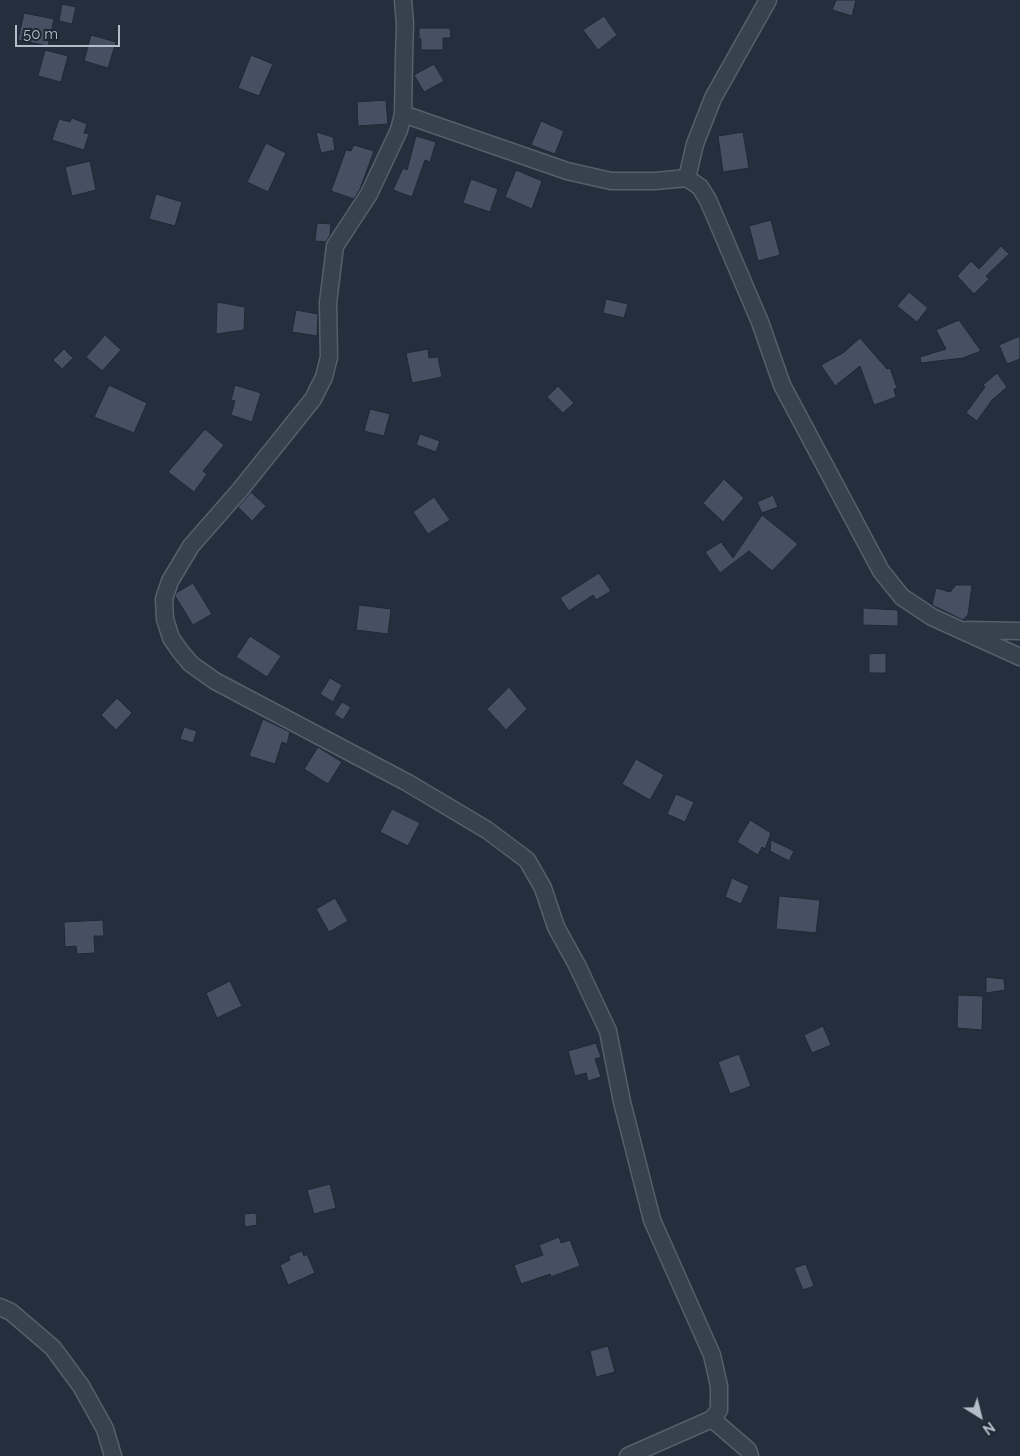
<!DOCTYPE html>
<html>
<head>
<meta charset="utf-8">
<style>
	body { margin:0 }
	#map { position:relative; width:1020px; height:1456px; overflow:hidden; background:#242f3e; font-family:Raleway,sans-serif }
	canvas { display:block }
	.north { position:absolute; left:955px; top:1391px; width:50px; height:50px; -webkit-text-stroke:4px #1d2633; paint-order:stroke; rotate:144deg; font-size:14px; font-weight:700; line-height:20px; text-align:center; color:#b4bcc9 }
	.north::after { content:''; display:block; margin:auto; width:18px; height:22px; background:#b4bcc9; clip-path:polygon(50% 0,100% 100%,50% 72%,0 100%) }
	.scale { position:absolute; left:15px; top:25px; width:105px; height:22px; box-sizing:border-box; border:2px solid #b4bcc9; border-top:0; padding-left:6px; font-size:15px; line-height:18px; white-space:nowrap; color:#b4bcc9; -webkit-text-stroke:4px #1d2633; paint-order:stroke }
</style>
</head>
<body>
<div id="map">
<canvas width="1020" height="1456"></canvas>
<div class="north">N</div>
<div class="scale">50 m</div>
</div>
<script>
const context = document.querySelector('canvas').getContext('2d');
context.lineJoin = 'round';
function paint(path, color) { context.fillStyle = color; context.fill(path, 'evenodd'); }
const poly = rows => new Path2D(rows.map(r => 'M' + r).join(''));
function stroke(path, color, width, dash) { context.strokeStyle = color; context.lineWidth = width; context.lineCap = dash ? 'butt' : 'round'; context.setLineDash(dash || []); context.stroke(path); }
const building = poly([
	[836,0,856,0,852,16,832,10,836,0],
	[62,4,76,7,72,24,59,21,62,4],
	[24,13,54,19,48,46,18,40,24,13],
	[604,16,617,35,598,50,583,30,604,16],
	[419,28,450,28,451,38,443,38,443,50,421,50,421,39,419,39,419,28],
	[91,35,116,42,108,68,84,61,91,35],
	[45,50,68,56,61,82,38,76,45,50],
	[251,55,273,64,259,96,238,88,251,55],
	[434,64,444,81,424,92,414,75,434,64],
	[386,100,388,124,358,126,357,102,386,100],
	[72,118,87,124,84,133,89,134,84,150,52,140,59,119,70,122,72,118],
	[541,121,564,131,555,154,531,145,541,121],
	[316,132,333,137,335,150,321,153,316,132],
	[743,132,749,168,723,172,718,136,743,132],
	[416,136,436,142,430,162,425,160,412,197,393,190,403,168,407,170,416,136],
	[266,143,286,153,268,192,247,182,266,143],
	[354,145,374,151,360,189,354,199,331,191,346,150,351,151,354,145],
	[90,161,96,190,72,196,65,167,90,161],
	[516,170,542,181,532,209,505,197,516,170],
	[471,179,498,189,490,212,463,203,471,179],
	[156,194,182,202,175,226,149,219,156,194],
	[771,220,780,255,758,261,749,226,771,220],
	[317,223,331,224,330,235,326,242,315,241,317,223],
	[1001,246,1009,254,986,276,989,279,974,294,957,276,971,261,979,269,1001,246],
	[909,292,928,308,917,322,897,306,909,292],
	[606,299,628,304,624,318,603,313,606,299],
	[217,302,245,307,244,330,216,334,217,302],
	[296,310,318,314,317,336,292,332,296,310],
	[959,320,981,351,963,358,921,363,920,357,946,349,936,330,959,320],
	[105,335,121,350,102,371,86,357,105,335],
	[1020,336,1020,359,1007,364,999,345,1020,336],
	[860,338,887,369,890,368,897,388,894,389,896,397,874,405,860,366,835,386,821,365,843,353,860,338],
	[64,349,73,358,62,369,53,360,64,349],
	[428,349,429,358,438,357,442,377,412,383,406,353,428,349],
	[997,373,1007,387,992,400,977,421,966,413,985,387,983,385,997,373],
	[109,385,147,403,134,433,94,417,109,385],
	[235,385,261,393,252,422,231,415,235,401,231,400,235,385],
	[558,386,574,403,563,413,547,397,558,386],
	[370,409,390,414,384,436,364,431,370,409],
	[205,429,224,445,203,471,207,474,194,492,168,472,205,429],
	[420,434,440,441,436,452,416,445,420,434],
	[724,479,744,498,723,522,703,503,724,479],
	[251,492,266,506,252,521,238,507,251,492],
	[773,495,778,507,762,513,757,502,773,495],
	[434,497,450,520,428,534,413,512,434,497],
	[762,515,798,544,772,571,749,551,720,573,705,552,721,542,733,558,762,515],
	[599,573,611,591,596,600,593,595,569,611,560,598,599,573],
	[193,583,212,614,193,625,175,596,176,593,193,583],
	[956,585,972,585,968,615,963,620,932,605,936,588,950,592,956,585],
	[359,605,391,609,388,634,356,630,359,605],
	[863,608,898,610,898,626,863,625,863,608],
	[250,636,281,656,267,677,236,657,250,636],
	[886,653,886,673,869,673,869,654,886,653],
	[330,678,342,685,333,702,320,694,330,678],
	[509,687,527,709,506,730,487,709,509,687],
	[117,698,132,713,116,730,101,715,117,698],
	[342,702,351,707,343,720,334,714,342,702],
	[263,719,290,732,287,744,282,742,275,764,249,756,263,719],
	[184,727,197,731,193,743,180,739,184,727],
	[318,747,342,762,328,784,304,769,318,747],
	[636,759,664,775,650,800,622,784,636,759],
	[676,794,694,802,685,822,667,814,676,794],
	[392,809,420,823,408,846,380,832,392,809],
	[750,820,771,833,765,849,762,847,758,855,737,842,750,820],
	[771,840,794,851,789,861,770,851,771,840],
	[732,878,749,886,741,904,725,897,732,878],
	[779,896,820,900,816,933,776,929,779,896],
	[335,898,348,921,329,932,316,909,335,898],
	[103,920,104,936,94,936,95,953,77,954,76,946,65,947,64,922,103,920],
	[986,977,1004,979,1005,990,986,993,986,977],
	[230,981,242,1006,217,1018,206,993,230,981],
	[958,995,983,996,982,1030,957,1028,958,995],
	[823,1026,831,1045,812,1053,804,1035,823,1026],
	[596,1043,601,1057,595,1059,601,1077,588,1081,586,1073,575,1076,568,1051,596,1043],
	[739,1054,751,1086,730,1094,718,1062,739,1054],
	[330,1184,336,1208,314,1214,307,1190,330,1184],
	[256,1213,257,1225,245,1227,244,1214,256,1213],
	[559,1237,561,1243,570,1240,580,1266,551,1277,550,1274,521,1284,514,1265,543,1255,539,1245,559,1237],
	[302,1251,304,1256,307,1254,315,1273,288,1285,280,1265,290,1260,289,1256,302,1251],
	[806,1264,814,1286,803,1290,794,1268,806,1264],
	[608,1346,615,1372,596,1377,590,1351,608,1346]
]);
const street = poly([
	[403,0,405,24,404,58,403,114,399,130,369,194,335,246,328,303,329,357,324,377,313,399,240,490,191,546,170,581,164,599,165,619,171,638,180,651,191,664,215,681,408,783,487,830,527,860,543,888,556,927,577,965,608,1031,622,1102,652,1220,712,1355,719,1386,719,1410,712,1419,628,1456],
	[768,0,713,98,695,144,687,178,700,187,708,200,760,322,782,385,881,571,902,597,932,617,1020,657],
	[403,114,567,171,611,181,655,181,687,178],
	[967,630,1020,631],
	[0,1307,11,1312,53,1348,81,1386,105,1429,113,1456],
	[712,1419,748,1450,750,1456]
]);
paint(building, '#455162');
stroke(building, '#1f2835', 1);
stroke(street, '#565f6c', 19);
stroke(street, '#38414e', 16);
</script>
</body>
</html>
